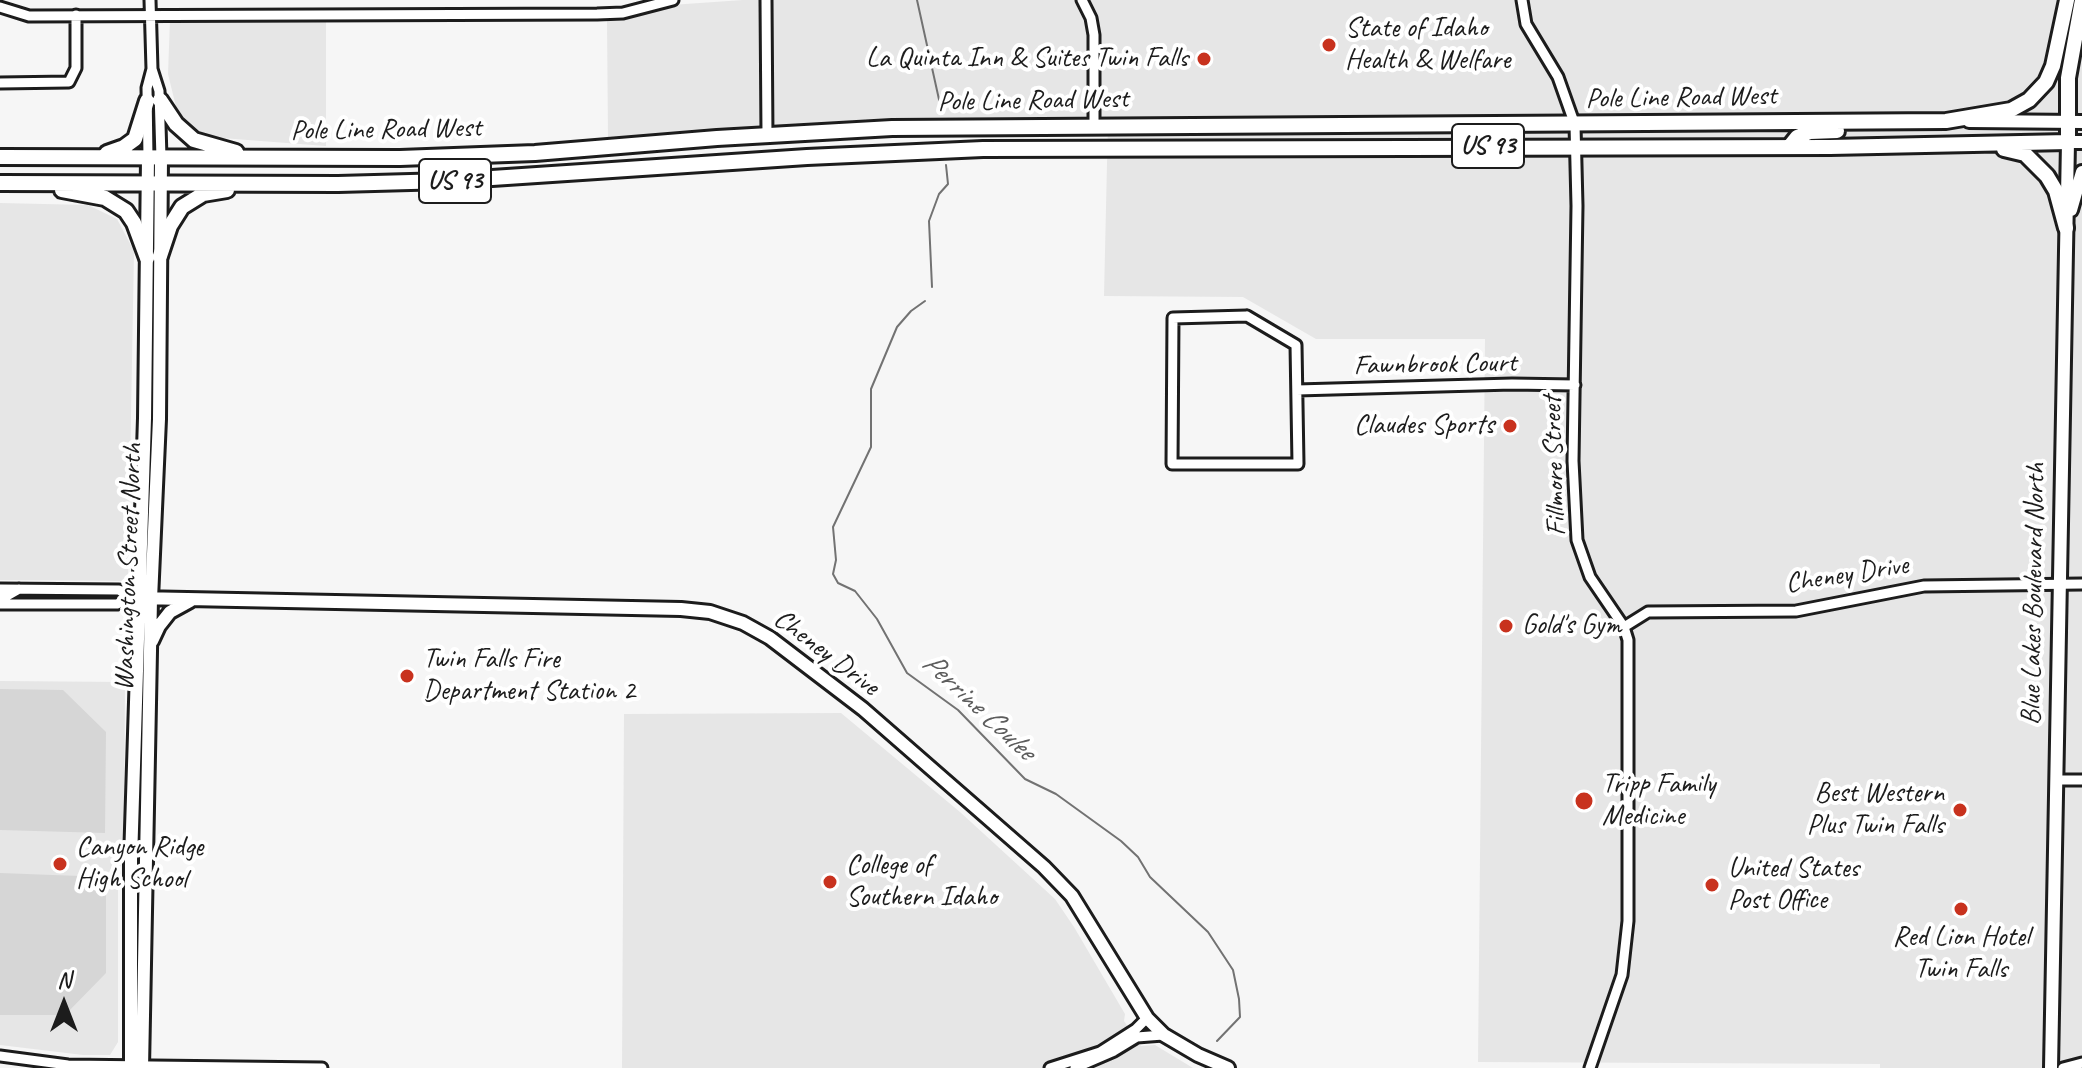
<!DOCTYPE html>
<html>
<head>
<meta charset="utf-8">
<style>
	body { margin:0 }
	#map { position:relative; width:2082px; height:1068px; overflow:hidden; background:#f6f6f6; font-family:Caveat,sans-serif }
	canvas { display:block }
	.north { position:absolute; left:24px; top:964px; width:80px; height:80px; -webkit-text-stroke:6px #fff; paint-order:stroke; rotate:0deg; font-size:22px; font-weight:700; line-height:32px; text-align:center; color:#1c1c1c }
	.north::after { content:''; display:block; margin:auto; width:28px; height:36px; background:#1c1c1c; clip-path:polygon(50% 0,100% 100%,50% 72%,0 100%) }
</style>
</head>
<body>
<div id="map">
<canvas width="2082" height="1068"></canvas>
<div class="north">N</div>
</div>
<script>
const context = document.querySelector('canvas').getContext('2d');
context.lineJoin = 'round';
function paint(path, color) { context.fillStyle = color; context.fill(path, 'evenodd'); }
const poly = rows => new Path2D(rows.map(r => 'M' + r).join(''));
function stroke(path, color, width, dash) { context.strokeStyle = color; context.lineWidth = width; context.lineCap = dash ? 'butt' : 'round'; context.setLineDash(dash || []); context.stroke(path); }
function write(font, color, halo, rows, align = 'center') {
  context.font = font + ' Caveat,sans-serif'; context.lineWidth = 8; context.setLineDash([]); context.textBaseline = 'middle'; context.strokeStyle = halo; context.fillStyle = color; for (const [text, x, y, turn = 0] of rows) {
    context.save(); context.translate(x, y); context.rotate((+turn || 0) * Math.PI / 180); context.textAlign = isNaN(turn) ? turn : align; if (halo) context.strokeText(text, 0, 0); context.fillText(text, 0, 0); context.restore();
  }
}
const built = poly([
	[743,0,2082,0,2082,1068,1880,1068,1880,1064,1478,1062,1485,339,1316,339,1243,297,1104,296,1108,119,878,119,608,137,607,21,671,5],
	[326,19,326,146,209,137,179,119,168,74,170,20],
	[0,203,88,205,117,219,134,251,128,581,0,580],
	[0,681,125,682,124,852,118,875,118,1042,110,1055,83,1055,0,1045],
	[841,713,960,812,1055,899,1074,927,1125,1014,1124,1021,1141,1046,1155,1045,1193,1068,622,1068,624,714]
]);
const green = poly([
	[0,689,63,690,106,732,105,833,0,830],
	[0,873,106,877,106,973,65,1015,0,1015]
]);
const stream = poly([
	[917,0,942,113],
	[932,287,929,221,939,194,948,184,946,165],
	[925,301,911,311,897,327,871,389,871,447,833,527,836,560,833,574,838,583,855,591,877,619,907,673,958,710,1025,779,1056,794,1121,841,1138,857,1150,877,1208,932,1233,970,1239,999,1240,1017,1217,1041]
]);
const minor = poly([
	[766,0,767,135],
	[1082,0,1091,18,1094,35,1094,126],
	[1522,0,1526,24,1558,77,1575,125,1577,206,1573,461,1577,540,1590,577,1624,627,1628,640,1628,921,1622,975,1590,1068],
	[0,7,29,16,597,14,623,13,673,0],
	[152,69,159,91,161,158],
	[0,83,69,82,76,68,76,15],
	[148,158,147,88,152,69,150,0],
	[1247,316,1296,345,1298,464,1172,464,1173,318,1247,316],
	[1297,390,1512,384,1575,385],
	[0,589,119,590,131,598],
	[0,597,5,597,19,589],
	[0,604,117,604,131,598,138,598],
	[1624,627,1648,612,1796,611,1924,586,2082,584],
	[2056,780,2082,780],
	[0,1056,68,1065,322,1068],
	[1050,1068,1100,1052,1136,1029,1147,1018],
	[1075,1068,1114,1051,1137,1037,1163,1035],
	[2063,1068,2082,1063]
]);
const major = poly([
	[1969,121,2082,122],
	[2071,210,2082,172],
	[138,598,681,609,710,612,743,623,770,638,863,709,1044,867,1072,896,1147,1018,1164,1035,1198,1055,1228,1068],
	[152,641,159,626,170,612,190,601],
	[131,1068,131,860,145,418,148,158],
	[142,1068,151,599,159,419,161,158],
	[2051,1068,2068,142,2082,142]
]);
const highway = poly([
	[160,100,176,124,194,140,236,152],
	[1789,147,1797,137,1810,132,1837,131],
	[2004,149,2025,154,2047,176,2056,191,2066,228],
	[107,153,124,147,135,139,147,101],
	[0,157,400,158,535,153,717,138,892,128,1946,121,2011,110,2029,100,2046,82,2053,66,2067,0],
	[0,183,338,184,447,181,807,157,983,149,1830,147,2068,142,2068,78,2082,0],
	[62,190,105,198,126,211,134,223,147,258],
	[160,256,170,226,182,207,203,194,227,190]
]);
const markers = [
	[1329,45,8,"#c8321e"],
	[1204,59,8,"#c8321e"],
	[1510,426,8,"#c8321e"],
	[1506,626,8,"#c8321e"],
	[407,676,8,"#c8321e"],
	[1584,801,10,"#c8321e"],
	[1960,810,8,"#c8321e"],
	[60,864,8,"#c8321e"],
	[830,882,8,"#c8321e"],
	[1712,885,8,"#c8321e"],
	[1961,909,8,"#c8321e"]
];
const shields = [
	[1488,146,72],
	[455,181,72]
];
const shieldNames = [
	["US 93",1488,146],
	["US 93",455,181]
];
const poiNames = [
	["State of Idaho",1345,29],
	["Health & Welfare",1345,61],
	["La Quinta Inn & Suites Twin Falls",1188,59,"right"],
	["Claudes Sports",1494,426,"right"],
	["Gold's Gym",1522,626],
	["Twin Falls Fire",423,660],
	["Department Station 2",423,692],
	["Tripp Family",1602,785],
	["Medicine",1602,817],
	["Best Western",1944,794,"right"],
	["Plus Twin Falls",1944,826,"right"],
	["Canyon Ridge",76,848],
	["High School",76,880],
	["College of",846,866],
	["Southern Idaho",846,898],
	["United States",1728,869],
	["Post Office",1728,901],
	["Red Lion Hotel",1961,938,"center"],
	["Twin Falls",1961,970,"center"]
];
const streetNames = [
	["Pole Line Road West",1681,98,-1],
	["Pole Line Road West",1033,101,-1],
	["Pole Line Road West",386,130,-1],
	["Fawnbrook Court",1435,365,-1],
	["Fillmore Street",1555,466,-92],
	["Washington Street North",129,567,-88],
	["Cheney Drive",1847,575,-9],
	["Blue Lakes Boulevard North",2034,594,-89],
	["Cheney Drive",826,653,37]
];
const waterNames = [
	["Perrine Coulee",978,707,43]
];
paint(built, '#e6e6e6');
paint(green, '#d6d6d6');
stroke(stream, '#727272', 2);
stroke(minor, '#1c1c1c', 15);
stroke(major, '#1c1c1c', 18);
stroke(highway, '#1c1c1c', 20);
stroke(minor, '#fff', 9);
stroke(major, '#fff', 12);
stroke(highway, '#fff', 14);
for (const [x, y, r, color] of markers) { const dot = new Path2D(); dot.arc(x, y, r, 0, 2 * Math.PI); context.fillStyle = color; context.fill(dot); stroke(dot, '#fff', 3); }
for (const [x, y, w] of shields) { const box = new Path2D(); box.roundRect(x - w / 2, y - 22, w, 44, 6); context.fillStyle = '#fff'; context.fill(box); stroke(box, '#1c1c1c', 2); }
write('bold 26px', '#1c1c1c', null, shieldNames);
write('28px', '#1c1c1c', '#fff', poiNames, 'left');
write('28px', '#1c1c1c', '#fff', streetNames);
write('italic 30px', '#5d5d5d', '#fff', waterNames);
</script>
</body>
</html>
